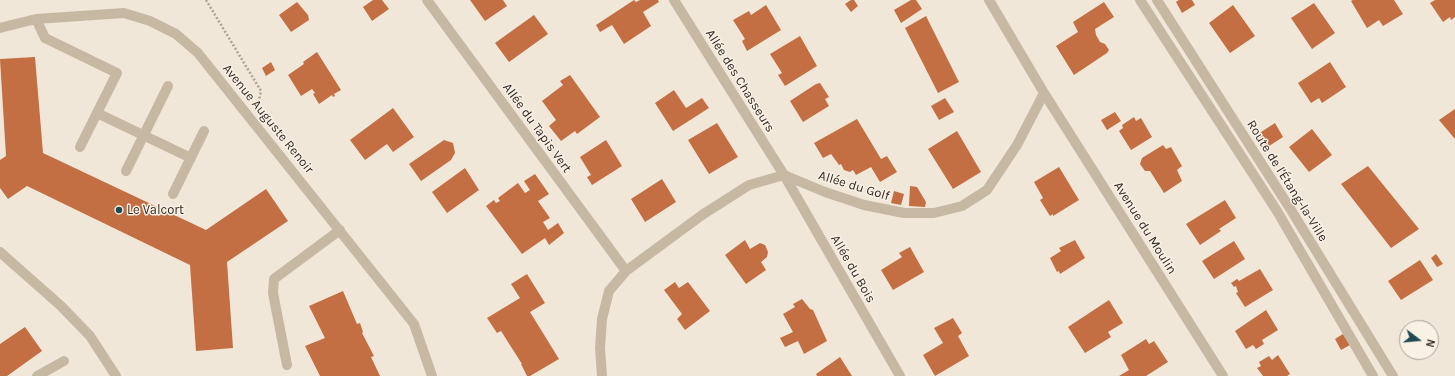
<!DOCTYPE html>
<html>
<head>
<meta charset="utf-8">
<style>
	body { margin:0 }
	#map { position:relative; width:1455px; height:376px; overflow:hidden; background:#f0e7d8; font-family:Karla,sans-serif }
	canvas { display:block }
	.north { position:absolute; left:1399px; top:320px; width:40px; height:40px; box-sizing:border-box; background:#f8f1e4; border:1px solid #a9a298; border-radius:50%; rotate:106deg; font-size:11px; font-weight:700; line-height:16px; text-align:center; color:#332b26 }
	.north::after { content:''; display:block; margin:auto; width:14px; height:18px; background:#1d4a53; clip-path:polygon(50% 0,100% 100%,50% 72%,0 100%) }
</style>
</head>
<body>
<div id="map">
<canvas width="1455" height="376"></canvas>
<div class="north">N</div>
</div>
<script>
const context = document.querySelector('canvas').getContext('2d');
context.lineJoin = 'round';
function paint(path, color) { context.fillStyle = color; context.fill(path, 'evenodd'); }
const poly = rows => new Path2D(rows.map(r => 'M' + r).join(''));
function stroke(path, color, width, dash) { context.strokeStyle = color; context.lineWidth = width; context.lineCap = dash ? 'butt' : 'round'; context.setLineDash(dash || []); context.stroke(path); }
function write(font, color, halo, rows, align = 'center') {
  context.font = font + ' Karla,sans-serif'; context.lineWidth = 3; context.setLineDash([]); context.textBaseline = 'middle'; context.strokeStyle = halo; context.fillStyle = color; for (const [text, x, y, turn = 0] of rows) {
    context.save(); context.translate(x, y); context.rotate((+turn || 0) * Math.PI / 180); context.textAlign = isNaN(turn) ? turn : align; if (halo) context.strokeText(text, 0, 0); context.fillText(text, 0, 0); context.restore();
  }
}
const building = poly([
	[373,0,382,0,389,9,372,21,363,7],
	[470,0,503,0,507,6,485,21],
	[634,0,636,2,640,0,658,0,659,2,643,12,651,26,624,44,612,25,600,32,596,25],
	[851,0,854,0,858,6,851,12,845,4],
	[911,0,916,0,922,9,901,23,894,10],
	[1179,0,1192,0,1195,5,1182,13,1176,2],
	[1353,0,1394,0,1403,14,1383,26,1379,20,1367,28,1351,1],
	[1435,0,1455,0,1455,17,1451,20,1450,17,1443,22,1430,3],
	[297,2,308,15,309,20,291,32,279,15],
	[1104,2,1114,17,1095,29,1096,35,1100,42,1105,44,1109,50,1107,53,1074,75,1056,46,1078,32,1073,22],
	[1314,3,1335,33,1312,49,1291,18],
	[766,5,781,30,747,51,742,41,745,39,733,20,749,11,751,15],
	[1233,5,1255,36,1230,53,1209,23],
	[534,15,548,34,509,62,495,43],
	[926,16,959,82,938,93,905,28],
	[800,36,817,66,785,86,778,75,782,73,770,54],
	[317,52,341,90,334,94,335,96,333,97,332,95,319,104,313,94,315,93,312,89,301,96,288,75,304,64,303,62],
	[35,57,43,153,206,230,266,189,288,221,227,262,233,348,196,351,190,265,27,186,8,199,0,188,0,160,6,156,0,59],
	[271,62,275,70,266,76,262,68],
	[1330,62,1346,87,1322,103,1319,98,1311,103,1298,83],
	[570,75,600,117,577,134,575,131,561,141,549,126,556,120,542,101,563,85,560,81],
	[820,83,829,97,825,99,829,106,803,122,790,101,816,84],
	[674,90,686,108,702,98,709,108,673,131,655,103],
	[945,98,954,112,939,120,931,106],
	[393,108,414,137,393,152,387,144,365,160,350,140],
	[1455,109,1455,139,1439,120],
	[1115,112,1121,121,1107,130,1101,120],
	[1134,117,1136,121,1141,118,1152,137,1131,150,1119,131,1123,128,1122,125],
	[857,119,881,159,887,156,897,172,880,182,871,167,856,175,853,170,850,172,844,170,841,164,839,165,831,154,823,158,814,143],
	[717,123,738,157,709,174,688,140],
	[1275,123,1283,137,1266,148,1258,134],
	[1312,129,1332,155,1309,172,1289,147],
	[957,131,981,172,953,189,928,149],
	[444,140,453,143,455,153,451,160,421,181,409,164],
	[606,140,622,166,592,185,587,177,591,175,580,157],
	[1163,145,1166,149,1171,147,1182,166,1177,170,1182,181,1164,193,1150,171,1145,171,1140,164,1142,158],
	[1368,166,1419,229,1391,248,1341,184],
	[1059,167,1079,200,1053,216,1053,214,1050,216,1040,200,1043,198,1034,182],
	[465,168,479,190,447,213,432,192],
	[535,174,549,194,538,201,550,218,543,222,548,230,558,223,564,233,549,245,545,238,522,254,486,206,494,200,496,203,500,201,498,198,518,183,525,193,530,190,524,181],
	[662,179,676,202,645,222,631,199],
	[910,186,917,187,926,202,925,207,909,206],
	[894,191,904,194,901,205,891,203],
	[1225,200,1236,218,1219,229,1221,231,1200,245,1186,224],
	[745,240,750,249,760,243,765,245,768,252,767,257,761,262,766,270,746,284,725,255],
	[1075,240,1085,258,1060,274,1059,271,1057,272,1050,258,1061,251,1059,248],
	[1234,241,1245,259,1214,279,1202,261],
	[910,247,924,272,893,290,881,270,902,257,899,253],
	[1436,254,1443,264,1437,267,1431,258],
	[1420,260,1433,280,1401,300,1388,281],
	[1260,269,1273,290,1245,307,1236,293,1238,292,1236,286,1234,287,1231,283,1237,279,1239,281],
	[527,274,545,303,530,312,559,359,530,376,527,376,521,364,522,364,501,331,497,333,487,318,520,298,511,284],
	[675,282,679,288,688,282,710,311,685,330,677,319,682,314,664,290],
	[343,291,357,324,360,323,363,332,362,333,374,356,371,357,380,376,320,376,305,346,325,338,309,306],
	[802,299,810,309,813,310,827,341,804,354,798,341,785,347,780,338,793,332,783,314,795,307,793,304],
	[1109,300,1123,323,1108,332,1111,337,1085,353,1068,327],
	[1266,310,1278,330,1262,340,1264,344,1256,349,1253,345,1246,349,1235,331],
	[953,318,962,333,958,336,969,356,935,376,923,355,943,343,934,328],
	[25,327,42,351,7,376,0,376,0,344],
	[1343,334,1350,345,1341,350,1335,339],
	[1146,339,1149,344,1154,341,1168,362,1146,376,1119,376,1129,370,1121,355],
	[1278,355,1290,374,1287,376,1263,376,1257,368,1261,366,1259,362,1269,356,1272,360],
	[840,357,852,376,817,376,816,374]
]);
const path = poly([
	[206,0,261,91,258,104]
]);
const minor = poly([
	[427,0,626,271],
	[674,0,784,175,900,376],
	[989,0,1044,93,1223,376],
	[1140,0,1277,211,1373,376],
	[1157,0,1291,210,1393,376],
	[36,19,45,38,117,73,80,147],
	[0,28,36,19,124,13,150,21,176,34,198,53,414,324,432,376],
	[97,113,191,158],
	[126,171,168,86],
	[173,194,204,131],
	[0,252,61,306,90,336,116,376],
	[287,365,273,293,274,279,340,230],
	[37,376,64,361],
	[602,376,600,348,602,319,609,291,626,271,702,215,749,185,784,175,825,192,864,205,904,213,934,213,962,206,987,190,1017,145,1044,93]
]);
const markers = [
	[119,210,4,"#1d4a53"]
];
const streetNames = [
	["Allée des Chasseurs",740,81,58],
	["Avenue Auguste Renoir",268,119,51],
	["Allée du Tapis Vert",537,128,54],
	["Route de l'Étang-la-Ville",1287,181,58],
	["Allée du Golf",854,186,17],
	["Avenue du Moulin",1145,228,58],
	["Allée du Bois",853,269,60]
];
const poiNames = [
	["Le Valcort",127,210]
];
paint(building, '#c36f43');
stroke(path, '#b3a28f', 2.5, [2, 2]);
stroke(minor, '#c7b8a4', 10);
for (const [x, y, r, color] of markers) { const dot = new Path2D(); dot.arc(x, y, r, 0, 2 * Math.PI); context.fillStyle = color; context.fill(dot); stroke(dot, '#f8f1e4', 1.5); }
write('13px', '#332b26', '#f8f1e4', streetNames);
write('13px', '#332b26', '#f8f1e4', poiNames, 'left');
</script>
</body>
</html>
